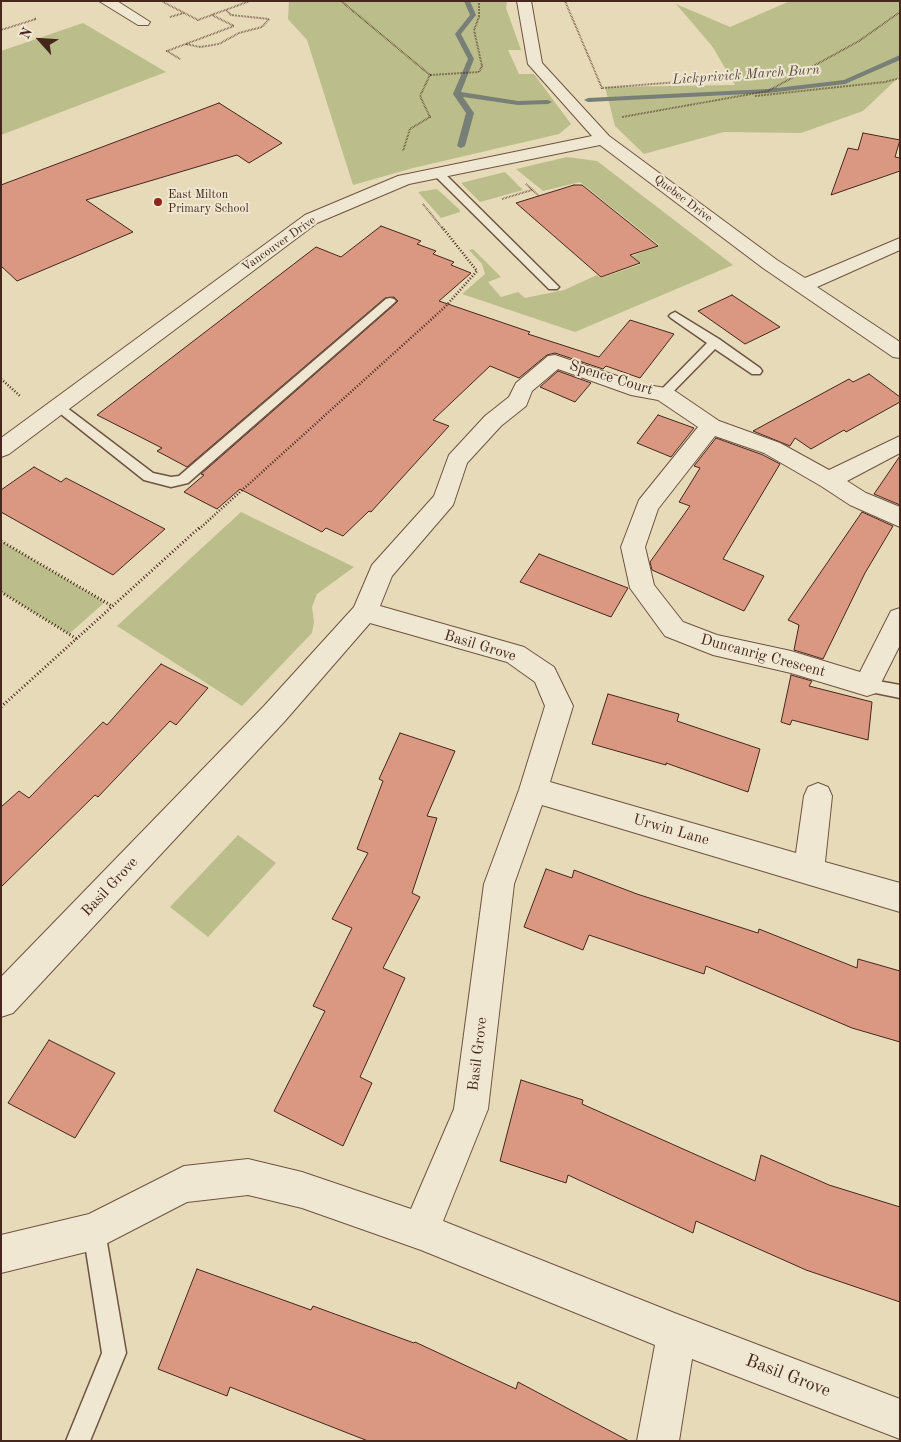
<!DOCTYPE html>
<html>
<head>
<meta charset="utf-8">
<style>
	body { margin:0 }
	#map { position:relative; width:901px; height:1442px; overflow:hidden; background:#e7dab8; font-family:"Old Standard TT",serif }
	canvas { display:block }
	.frame { position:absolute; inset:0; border:2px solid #46271b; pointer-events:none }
	.north { position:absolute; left:15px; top:15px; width:50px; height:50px; -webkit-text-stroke:4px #efe7d1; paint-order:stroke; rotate:296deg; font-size:14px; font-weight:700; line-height:20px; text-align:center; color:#46271b }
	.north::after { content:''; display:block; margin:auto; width:18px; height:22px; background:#46271b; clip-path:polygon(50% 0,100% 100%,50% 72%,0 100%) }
</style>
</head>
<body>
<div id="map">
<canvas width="901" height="1442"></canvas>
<div class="frame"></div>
<div class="north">N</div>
</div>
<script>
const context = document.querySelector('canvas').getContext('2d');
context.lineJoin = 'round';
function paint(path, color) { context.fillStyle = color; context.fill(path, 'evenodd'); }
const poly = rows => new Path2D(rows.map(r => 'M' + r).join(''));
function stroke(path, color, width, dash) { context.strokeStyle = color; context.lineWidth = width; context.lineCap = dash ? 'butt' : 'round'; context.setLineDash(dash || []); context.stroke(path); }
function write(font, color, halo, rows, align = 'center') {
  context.font = font + ' "Old Standard TT",serif'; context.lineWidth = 4; context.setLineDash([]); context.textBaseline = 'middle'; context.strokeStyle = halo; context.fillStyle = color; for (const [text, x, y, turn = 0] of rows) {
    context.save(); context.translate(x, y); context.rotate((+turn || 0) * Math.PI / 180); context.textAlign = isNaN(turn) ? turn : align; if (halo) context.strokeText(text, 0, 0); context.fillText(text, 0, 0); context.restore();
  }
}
const green = poly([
	[289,1,507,1,506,8,521,50,508,50,519,74,534,74,571,124,559,134,413,168,353,185,307,40,288,19],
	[790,1,900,1,900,76,863,111,801,133,724,132,644,154,615,126,605,87,735,85,712,46,676,4,730,27],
	[83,23,166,72,1,135,1,51],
	[567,157,597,161,733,265,575,332,462,294,485,274,482,264,469,250,473,249,501,277,488,282,501,297,518,292,525,298,564,290,597,275,601,278,641,264,632,256,659,245,580,182,543,191,516,169],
	[505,172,523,190,480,202,461,183],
	[437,189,460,210,460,212,441,218,418,192],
	[241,512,354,567,317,594,312,607,314,622,312,633,242,706,117,626],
	[1,541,105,602,69,634,1,592],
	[238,835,276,863,208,937,170,907]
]);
const stream = poly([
	[464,1,470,1,476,15,461,34,474,59,461,92,518,101,548,100,552,102,548,104,518,105,463,97,474,113,465,146,461,148,457,146,466,113,453,94,468,59,455,34,470,15,464,1],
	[900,55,900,60,845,84,768,93,588,102,584,100,588,98,768,89,844,80,900,55]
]);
const building = poly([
	[219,103,282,143,249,163,237,155,86,200,133,232,17,281,1,266,1,185,219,103],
	[863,133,900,140,895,157,900,158,900,171,831,195,848,148,858,150,863,133],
	[574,185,582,185,658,246,630,255,640,263,601,277,516,203,574,185],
	[381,226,421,241,417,244,436,251,433,254,454,262,451,265,471,273,439,301,530,332,528,334,599,357,630,320,674,334,640,378,606,366,603,369,555,353,547,355,519,378,490,366,433,420,449,426,371,512,369,511,343,536,326,528,322,532,240,489,217,509,184,492,204,475,201,474,395,304,398,301,394,297,385,298,187,467,157,451,162,448,97,415,316,247,341,257,381,226],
	[732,295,780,327,745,344,698,311,732,295],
	[558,371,591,383,575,402,540,387,558,371],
	[869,374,900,397,900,402,846,432,844,430,811,449,795,438,790,446,753,431,849,379,853,382,869,374],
	[658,415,694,428,671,457,637,443,658,415],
	[716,438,763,455,780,464,723,559,764,576,744,611,652,570,650,562,690,506,679,502,700,468,694,466,716,438],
	[900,456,900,505,874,494,900,456],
	[34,467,61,482,66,478,165,529,113,575,1,512,1,490,34,467],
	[862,512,893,526,865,573,823,659,794,650,799,625,788,620,862,512],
	[539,554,628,588,611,617,520,582,539,554],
	[161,664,208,688,176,725,170,721,98,797,95,795,1,887,1,807,19,791,29,798,103,722,107,725,161,664],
	[791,675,812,681,809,686,872,702,868,740,792,720,790,725,781,722,791,675],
	[608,694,679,714,677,721,760,749,748,792,666,763,666,765,592,744,608,694],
	[400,733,455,751,427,816,437,818,412,893,420,897,383,968,405,978,360,1077,372,1083,343,1146,274,1111,325,1011,313,1006,352,928,332,919,368,853,357,849,383,781,379,779,400,733],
	[546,869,572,878,574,870,637,894,758,933,759,929,857,968,858,959,900,971,900,1042,852,1028,706,966,704,974,589,935,583,950,524,927,546,869],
	[49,1040,115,1073,75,1138,8,1103,49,1040],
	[521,1080,583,1100,582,1104,755,1181,761,1155,829,1185,900,1207,900,1302,806,1270,696,1221,693,1233,568,1175,566,1183,500,1161,521,1080],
	[197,1269,311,1310,313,1306,414,1343,415,1342,516,1389,518,1382,629,1441,368,1441,230,1387,227,1396,158,1369,197,1269]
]);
const pathFar2 = poly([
	[341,1,430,75,420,96,430,117,410,129,403,151],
	[565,1,602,88,716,79],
	[163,2,198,20,250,1],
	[170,17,184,13],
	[1,30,36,19,34,18],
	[186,44,200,47,219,44,239,33,262,27,269,19,231,15,226,10],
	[180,59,167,51,234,26,212,15],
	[430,75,479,72,482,66,474,30,479,17,479,1],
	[755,96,885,82,900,78],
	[622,117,768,91,859,41,900,12],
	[526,184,539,196],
	[502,199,532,190],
	[423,204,443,229]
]);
const pathFar1 = poly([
	[1,379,20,396],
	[199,529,445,307,477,271,442,227]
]);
const path = poly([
	[1,541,112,606],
	[1,592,77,639],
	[1,707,200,527]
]);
const service = poly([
	[437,169,441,170,557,285,559,287,557,289,549,289,433,174,432,172,437,169],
	[390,298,394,299,396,301,394,303,188,483,171,487,144,480,52,407,54,404,62,404,153,473,171,477,179,476,386,299,390,298],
	[675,312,719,339,760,368,762,371,760,374,752,374,715,349,668,397,660,397,658,394,660,391,707,343,671,318,669,316,671,314,675,312],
	[867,679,900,685,900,698,861,690,859,685,861,680,867,679],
	[94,1220,102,1223,105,1231,126,1353,90,1441,66,1441,102,1353,83,1231,86,1223,94,1220]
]);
const minor = poly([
	[99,1,117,1,150,22,148,25,138,25,99,1],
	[517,1,531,1,542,63,609,136,777,260,805,278,900,238,900,250,817,287,900,342,900,358,893,357,763,268,600,145,409,184,317,223,9,454,1,457,1,438,305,215,398,176,592,136,528,64,517,1],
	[555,355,641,384,672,389,719,421,780,443,829,470,900,436,900,453,847,481,866,493,900,507,900,527,850,505,821,486,764,453,715,436,658,509,645,547,654,585,683,622,717,635,791,651,860,672,891,611,900,608,900,645,876,693,867,696,791,673,713,655,665,636,630,588,621,547,639,500,698,427,658,400,631,395,558,369,532,391,526,406,501,426,467,463,453,505,392,576,380,606,524,647,554,667,573,706,550,782,796,853,804,796,808,787,818,783,828,787,832,796,825,862,900,883,900,912,542,805,514,884,488,1109,443,1221,677,1314,900,1399,900,1439,692,1359,679,1441,637,1441,655,1345,421,1250,302,1208,248,1195,187,1202,94,1250,1,1273,1,1235,89,1214,184,1166,248,1159,302,1172,411,1209,454,1109,484,884,519,790,545,706,535,682,507,662,370,623,284,722,13,1013,1,1017,1,977,264,706,354,607,372,565,434,496,449,455,485,416,509,397,516,383,548,356,555,355]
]);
const markers = [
	[158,202,5,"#8f2418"]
];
const farPoinames = [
	["East Milton",168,195],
	["Primary School",168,209]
];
const farStreetnames = [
	["Quebec Drive",683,199,37],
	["Vancouver Drive",279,244,-35]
];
const farWaternames = [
	["Lickprivick March Burn",746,75,-4]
];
const streetNames = [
	["Spence Court",611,378,17],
	["Basil Grove",480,646,17],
	["Duncanrig Crescent",763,656,15],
	["Urwin Lane",671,830,16],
	["Basil Grove",110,887,-47],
	["Basil Grove",478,1054,-83]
];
const nearStreetnames = [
	["Basil Grove",788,1376,21]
];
paint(green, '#bbbe8b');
paint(stream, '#777f77');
paint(building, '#da9882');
stroke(building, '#46271b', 1);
stroke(service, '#6e5442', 3);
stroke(minor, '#6e5442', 2);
stroke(pathFar2, '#46271b', 2, [0.5, 1]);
stroke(pathFar1, '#46271b', 2.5, [1, 2]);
stroke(path, '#46271b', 3, [1, 2.5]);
paint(service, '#efe7d1');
paint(minor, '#efe7d1');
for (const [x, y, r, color] of markers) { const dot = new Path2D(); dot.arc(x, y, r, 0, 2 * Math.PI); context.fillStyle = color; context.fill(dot); stroke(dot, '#efe7d1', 2); }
write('12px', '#46271b', '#efe7d1', farPoinames, 'left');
write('12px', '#46271b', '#efe7d1', farStreetnames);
write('italic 14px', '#5a4c41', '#efe7d1', farWaternames);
write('15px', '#46271b', '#efe7d1', streetNames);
write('18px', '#46271b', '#efe7d1', nearStreetnames);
</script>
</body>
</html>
